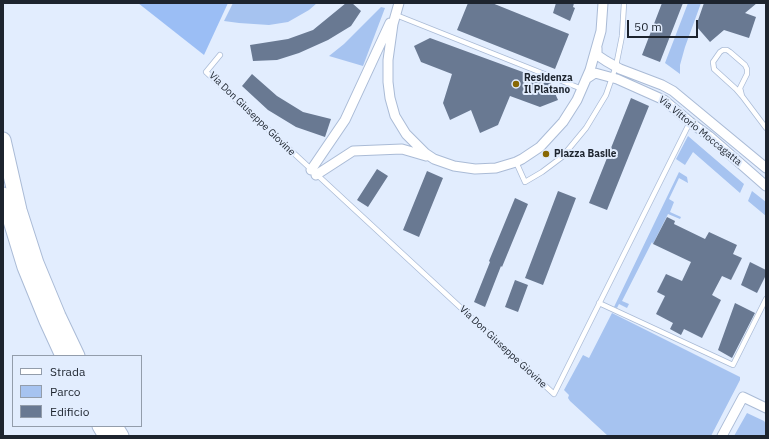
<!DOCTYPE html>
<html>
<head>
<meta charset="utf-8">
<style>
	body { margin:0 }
	#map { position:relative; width:769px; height:439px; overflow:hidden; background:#e2edfe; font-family:"IBM Plex Sans",sans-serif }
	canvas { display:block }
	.frame { position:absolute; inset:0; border:4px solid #1d242e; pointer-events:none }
	.legend { position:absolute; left:12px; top:355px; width:130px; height:72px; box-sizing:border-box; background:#e2edfe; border:1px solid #939dab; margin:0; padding:5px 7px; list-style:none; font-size:12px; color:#1d242e }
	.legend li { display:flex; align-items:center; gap:8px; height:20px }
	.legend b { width:20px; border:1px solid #939dab }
	.scale { position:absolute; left:627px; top:20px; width:71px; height:18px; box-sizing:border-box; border:2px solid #1d242e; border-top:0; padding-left:5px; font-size:12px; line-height:14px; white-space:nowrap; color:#1d242e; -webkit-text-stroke:3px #e2edfe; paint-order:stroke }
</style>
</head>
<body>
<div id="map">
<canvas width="769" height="439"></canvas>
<div class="frame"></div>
<ul class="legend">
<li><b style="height:5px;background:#fff"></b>Strada</li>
<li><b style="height:11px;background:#a6c3f0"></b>Parco</li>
<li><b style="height:11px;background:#697992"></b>Edificio</li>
</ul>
<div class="scale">50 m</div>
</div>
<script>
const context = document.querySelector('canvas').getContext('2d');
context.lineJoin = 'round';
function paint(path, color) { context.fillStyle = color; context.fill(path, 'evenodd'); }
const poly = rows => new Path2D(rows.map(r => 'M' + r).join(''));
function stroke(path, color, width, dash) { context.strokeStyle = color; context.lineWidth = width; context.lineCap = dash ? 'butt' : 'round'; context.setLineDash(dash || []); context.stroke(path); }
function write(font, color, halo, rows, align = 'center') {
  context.font = font + ' "IBM Plex Sans",sans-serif'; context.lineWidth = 4; context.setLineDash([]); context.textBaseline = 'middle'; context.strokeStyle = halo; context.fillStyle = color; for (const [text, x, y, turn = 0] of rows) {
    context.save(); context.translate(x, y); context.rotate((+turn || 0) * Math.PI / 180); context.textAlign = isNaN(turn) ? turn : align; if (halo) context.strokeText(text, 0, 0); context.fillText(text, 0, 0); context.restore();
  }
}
const green = poly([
	[233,3,317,3,309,10,288,22,269,25,239,23,224,21],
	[688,3,701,3,685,47,680,65,680,74,665,63],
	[381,7,385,8,363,66,329,56,344,44],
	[688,136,744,184,740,193,693,152,685,165,676,159],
	[679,172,687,177,688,183,679,178,669,199,674,202,670,212,681,217,680,219,668,214,653,244,652,242,622,301,629,304,627,308,619,304,617,308,614,307],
	[752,191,766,202,766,216,748,201],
	[612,313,740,377,740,380,711,436,608,436,570,401,568,398,569,395,564,390,583,355,589,358],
	[747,413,764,421,766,424,766,436,734,436]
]);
const forest = poly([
	[138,3,228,3,204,55]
]);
const building = poly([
	[346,3,352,3,361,11,351,26,328,40,299,53,277,60,253,61,250,45,288,39,313,30],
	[468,3,492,3,569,34,555,69,457,30],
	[556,3,574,3,573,7,575,8,570,21,553,13],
	[662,3,683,3,660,62,642,55],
	[704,3,715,3,719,4,721,3,757,3,745,13,756,17,749,38,724,30,710,42,696,26],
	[430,38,550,82,558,100,540,107,510,96,498,125,480,133,471,110,450,120,443,103,452,74,421,62,414,46],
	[252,74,277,96,303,112,331,119,325,137,296,127,268,110,242,86],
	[631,98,649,106,607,210,589,203],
	[377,169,388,176,368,207,357,200],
	[427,171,443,178,419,237,403,230],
	[558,191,576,198,543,285,525,278],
	[515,198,528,204,502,267,501,266,485,307,474,302,490,262,489,261],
	[667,217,675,221,674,224,705,239,709,232,737,245,733,254,742,258,731,280,722,276,712,295,721,300,702,338,684,329,681,335,670,329,673,323,656,314,665,296,657,292,666,274,682,281,691,262,653,244],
	[750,262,766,270,766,275,757,293,741,285],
	[515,280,528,285,518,312,505,307],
	[735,303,755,313,732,358,718,350]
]);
const service = poly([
	[396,15,582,89],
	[220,55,206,72,554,394,690,122],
	[742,96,740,88,747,74,747,69,745,65,730,52,727,50,723,50,720,52,713,62,714,69,736,89,742,96,766,128],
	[516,162,525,182,542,172,562,157,586,128,606,95,616,66,622,36,624,3],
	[599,303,733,365,766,299]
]);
const minor = poly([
	[399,3,393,24,388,60,388,82,390,98,395,116,406,134,425,153,434,159,454,166,475,169,496,168,516,162,522,159,540,147,563,122,577,100,590,70,601,31,603,3],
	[597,48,597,55,606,61,620,69,662,85,673,91,766,168],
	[586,79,595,73,617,79,664,100,690,122,709,136,766,186],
	[311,170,345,120,390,23],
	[316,175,353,151,402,149,426,156],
	[722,436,743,397,766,408]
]);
const trunk = poly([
	[3,140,19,210,36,263,58,316,77,356],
	[3,195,25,267,47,321,63,356],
	[100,426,106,436],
	[115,426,121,436]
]);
const markers = [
	[516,84,4,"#886804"],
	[546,154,4,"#886804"]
];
const poiNames = [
	["Residenza",524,78],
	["Il Platano",524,90],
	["Piazza Basile",554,154]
];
const streetNames = [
	["Via Don Giuseppe Giovine",252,114,44],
	["Via Vittorio Moccagatta",700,131,39],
	["Via Don Giuseppe Giovine",503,347,43]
];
paint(green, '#a6c3f0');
paint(forest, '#9bbef5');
paint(building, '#697992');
stroke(service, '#aabbd6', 6);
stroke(minor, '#aabbd6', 11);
stroke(trunk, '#aabbd6', 17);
stroke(service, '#fff', 4.5);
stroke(minor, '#fff', 9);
stroke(trunk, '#fff', 15);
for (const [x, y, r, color] of markers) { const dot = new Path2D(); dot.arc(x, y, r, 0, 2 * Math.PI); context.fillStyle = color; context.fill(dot); stroke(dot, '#e2edfe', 1.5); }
write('bold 10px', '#1d242e', '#e2edfe', poiNames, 'left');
write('10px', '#1d242e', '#e2edfe', streetNames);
</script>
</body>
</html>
